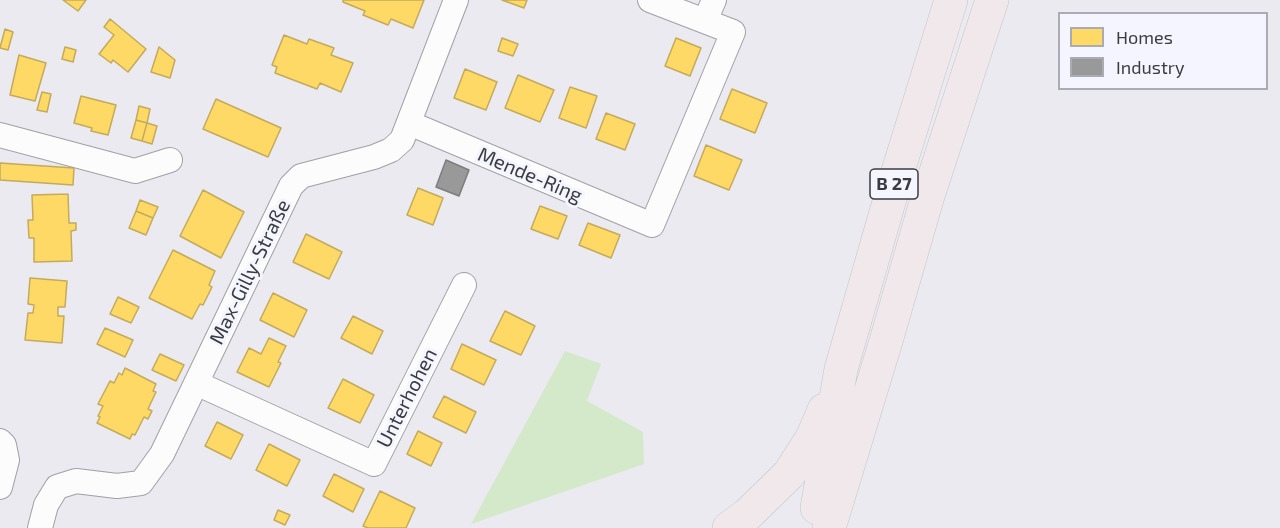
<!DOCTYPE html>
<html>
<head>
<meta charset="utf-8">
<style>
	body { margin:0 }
	#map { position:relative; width:1280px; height:528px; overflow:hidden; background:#eaeaf0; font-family:"Exo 2",sans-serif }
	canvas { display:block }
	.legend { position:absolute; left:1058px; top:12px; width:210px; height:78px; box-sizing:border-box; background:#f5f5ff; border:2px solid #ababb3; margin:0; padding:8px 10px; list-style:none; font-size:18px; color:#3b3c40 }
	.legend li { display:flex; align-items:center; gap:12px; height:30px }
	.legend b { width:30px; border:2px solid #ababb3 }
</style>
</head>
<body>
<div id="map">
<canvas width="1280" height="528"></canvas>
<ul class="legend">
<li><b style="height:16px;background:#ffd966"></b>Homes</li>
<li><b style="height:16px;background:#999"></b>Industry</li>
</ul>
</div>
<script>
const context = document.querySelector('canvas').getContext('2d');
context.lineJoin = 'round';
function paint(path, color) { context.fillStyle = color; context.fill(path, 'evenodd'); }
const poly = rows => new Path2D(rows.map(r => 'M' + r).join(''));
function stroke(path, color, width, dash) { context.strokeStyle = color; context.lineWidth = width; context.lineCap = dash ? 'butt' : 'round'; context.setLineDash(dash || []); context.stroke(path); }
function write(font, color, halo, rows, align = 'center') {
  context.font = font + ' "Exo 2",sans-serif'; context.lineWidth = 6; context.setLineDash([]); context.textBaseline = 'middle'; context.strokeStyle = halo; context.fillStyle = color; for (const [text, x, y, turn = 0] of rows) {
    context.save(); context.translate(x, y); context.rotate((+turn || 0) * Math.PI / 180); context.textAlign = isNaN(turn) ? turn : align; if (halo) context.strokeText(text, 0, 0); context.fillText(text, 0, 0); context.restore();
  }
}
const green = poly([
	[565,351,601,364,587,401,643,432,644,464,471,524]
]);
const homes = poly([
	[63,0,86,0,78,11,63,0],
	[343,0,424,0,413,28,391,19,388,25,363,15,365,11,343,2,343,0],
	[502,0,527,0,524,8,502,0],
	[110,19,146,49,128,72,113,60,111,63,99,54,114,35,104,27,110,19],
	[5,29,13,32,8,50,0,48,5,29],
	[284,35,307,44,309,39,334,48,331,55,353,63,341,92,320,83,317,89,275,73,277,67,272,65,284,35],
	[502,38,518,44,513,56,498,51,502,38],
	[676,38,701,48,690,76,665,66,676,38],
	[65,47,76,50,73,62,62,59,65,47],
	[159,47,175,60,170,78,151,72,159,47],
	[19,55,46,63,35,101,10,95,19,55],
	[465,69,497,82,486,110,454,98,465,69],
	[518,75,554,90,540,122,505,108,518,75],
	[570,87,597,96,586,128,559,118,570,87],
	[732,89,767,103,755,133,720,119,732,89],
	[42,92,51,94,47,112,37,110,42,92],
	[81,96,116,105,108,135,91,131,92,128,74,123,81,96],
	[216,99,281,128,268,157,203,129,216,99],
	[139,106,150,109,147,123,136,120,139,106],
	[606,113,635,124,625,150,596,139,606,113],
	[136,120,147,123,142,141,131,138,136,120],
	[147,123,157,126,152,144,142,141,147,123],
	[706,145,742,160,729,190,694,176,706,145],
	[0,163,74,168,73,185,0,180,0,163],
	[418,188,443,198,433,225,407,215,418,188],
	[203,190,244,212,221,258,180,236,203,190],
	[68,194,69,223,76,223,76,230,71,231,72,261,34,262,34,238,29,238,28,220,33,220,32,195,68,194],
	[140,200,158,207,153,218,136,211,140,200],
	[540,206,567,216,558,239,531,229,540,206],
	[136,211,153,218,146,235,129,228,136,211],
	[588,223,620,235,611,258,579,245,588,223],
	[306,234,342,252,329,279,293,262,306,234],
	[173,250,215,271,209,285,212,287,203,305,200,304,192,319,149,298,173,250],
	[30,278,67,281,65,307,58,307,58,316,64,316,62,343,25,340,28,313,33,313,34,305,28,304,30,278],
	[273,293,307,310,294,337,260,320,273,293],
	[118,297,139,307,131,323,110,314,118,297],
	[505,311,535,326,521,355,490,341,505,311],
	[353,316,383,331,372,354,341,338,353,316],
	[105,328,133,340,125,357,97,344,105,328],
	[269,338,286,346,278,362,281,363,269,387,237,372,249,348,261,354,269,338],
	[462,344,496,360,484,385,451,369,462,344],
	[160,354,184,365,176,381,152,370,160,354],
	[125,368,156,384,153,391,156,392,148,409,152,411,148,419,144,417,135,435,132,434,130,439,97,423,100,417,98,416,103,406,98,404,110,381,114,383,119,373,122,375,125,368],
	[343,379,374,395,360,423,328,408,343,379],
	[444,396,476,412,466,433,433,417,444,396],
	[217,422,243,435,231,459,205,446,217,422],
	[418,431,442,443,431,466,407,454,418,431],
	[269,444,300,460,287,486,256,470,269,444],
	[334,474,364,489,353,512,323,496,334,474],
	[380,491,415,508,406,528,368,528,363,526,380,491],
	[278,510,290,515,285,525,274,520,278,510]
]);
const industry = poly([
	[446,160,469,170,459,196,436,187,446,160]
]);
const minor = poly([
	[705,21,714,0],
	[409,123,652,225,733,32,650,0],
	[0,135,135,171,170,160],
	[196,383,374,464,464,285],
	[0,441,4,445,7,460,0,487],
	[40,528,46,505,57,487,76,481,117,486,141,483,162,454,291,186,301,176,374,157,391,150,402,140,456,0]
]);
const highway = poly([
	[817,508,841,369,895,181,951,0],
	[729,528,747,515,789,474,812,438,824,410],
	[829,528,886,341,927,199,992,0]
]);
const shields = [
	[894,184,48]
];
const shieldNames = [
	["B 27",894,184]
];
const streetNames = [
	["Mende-Ring",530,175,23],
	["Max-Gilly-Straße",250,272,-64],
	["Unterhohen",407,398,-63]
];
paint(green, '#d4e9c9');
paint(homes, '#ffd966');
stroke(homes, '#c4aa5b', 1.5);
paint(industry, '#999');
stroke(industry, '#7d7d7e', 1.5);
stroke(minor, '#a0a0a5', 26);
stroke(highway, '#c5c6c8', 34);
stroke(minor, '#fcfcfd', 24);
stroke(highway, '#f0e8eb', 33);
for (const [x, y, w] of shields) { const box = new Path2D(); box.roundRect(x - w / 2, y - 15, w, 30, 4.5); context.fillStyle = '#f5f5ff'; context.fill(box); stroke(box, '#3b3c40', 1.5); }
write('bold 18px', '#3b3c40', null, shieldNames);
write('20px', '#3b3c40', '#f5f5ff', streetNames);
</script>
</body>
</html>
